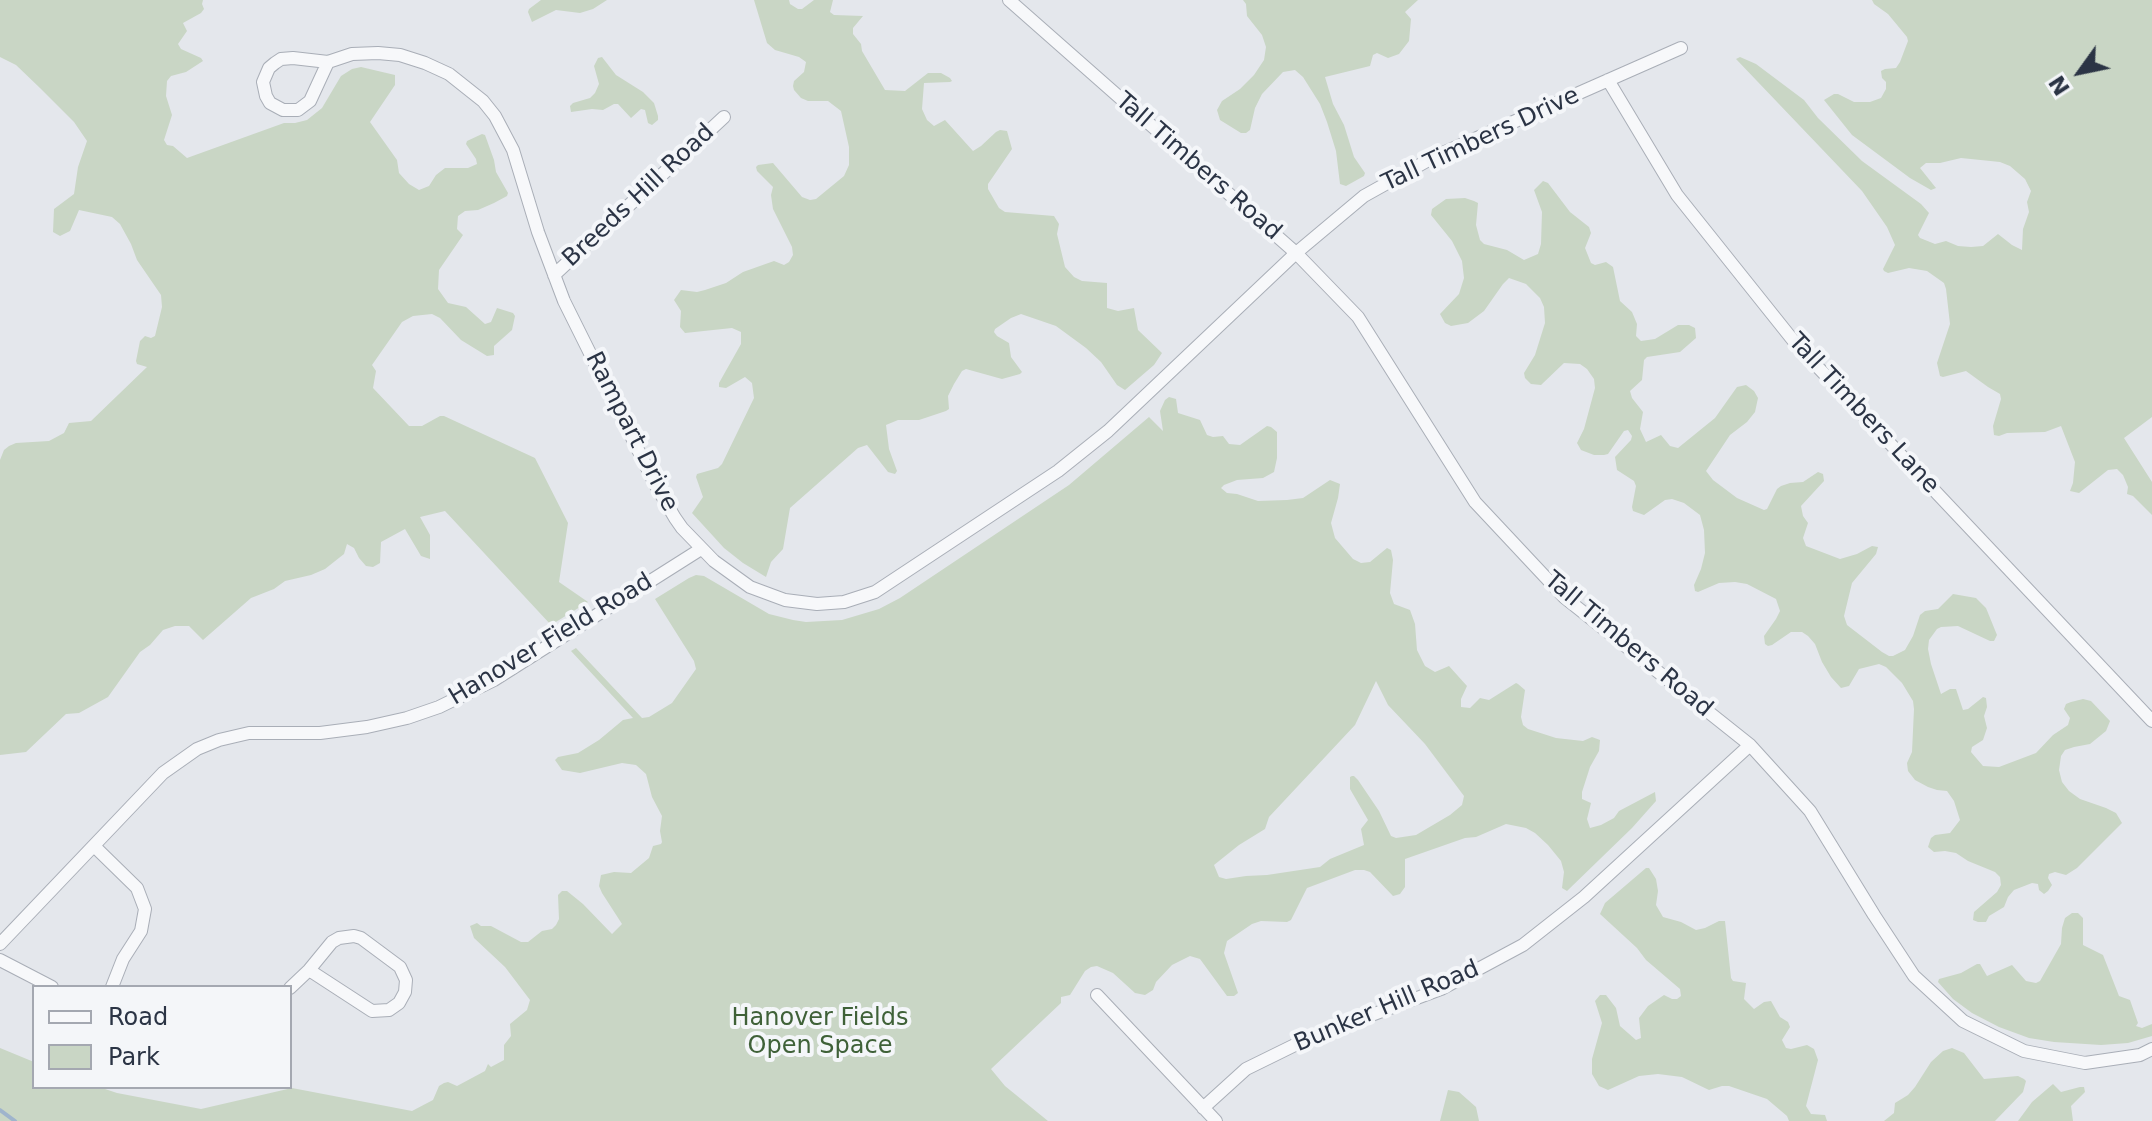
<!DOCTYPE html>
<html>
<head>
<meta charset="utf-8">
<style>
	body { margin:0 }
	#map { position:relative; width:2152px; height:1121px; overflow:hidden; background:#e4e7ec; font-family:"DejaVu Sans",sans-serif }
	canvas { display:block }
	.legend { position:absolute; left:32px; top:985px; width:260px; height:104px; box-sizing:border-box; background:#f4f6f9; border:2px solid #a4a8b1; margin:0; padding:10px 14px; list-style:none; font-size:24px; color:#2b3445 }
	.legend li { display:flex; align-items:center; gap:16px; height:40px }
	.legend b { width:40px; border:2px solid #a4a8b1 }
	.north { position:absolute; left:2040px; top:32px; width:80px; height:80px; -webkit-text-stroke:6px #f4f6f9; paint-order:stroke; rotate:237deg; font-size:22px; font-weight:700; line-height:32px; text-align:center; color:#2b3445 }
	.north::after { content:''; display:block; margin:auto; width:28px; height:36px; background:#2b3445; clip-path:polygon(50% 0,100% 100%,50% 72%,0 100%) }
</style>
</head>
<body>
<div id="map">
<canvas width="2152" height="1121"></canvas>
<ul class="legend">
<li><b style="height:10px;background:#f7f8fa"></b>Road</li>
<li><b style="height:22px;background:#c9d6c5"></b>Park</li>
</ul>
<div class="north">N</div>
</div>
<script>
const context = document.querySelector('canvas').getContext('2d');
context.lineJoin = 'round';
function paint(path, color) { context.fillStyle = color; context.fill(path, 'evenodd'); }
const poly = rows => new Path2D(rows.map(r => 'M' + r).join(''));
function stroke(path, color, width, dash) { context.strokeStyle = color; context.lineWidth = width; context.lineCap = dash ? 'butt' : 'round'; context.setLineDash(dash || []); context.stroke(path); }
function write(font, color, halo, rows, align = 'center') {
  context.font = font + ' "DejaVu Sans",sans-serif'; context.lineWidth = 8; context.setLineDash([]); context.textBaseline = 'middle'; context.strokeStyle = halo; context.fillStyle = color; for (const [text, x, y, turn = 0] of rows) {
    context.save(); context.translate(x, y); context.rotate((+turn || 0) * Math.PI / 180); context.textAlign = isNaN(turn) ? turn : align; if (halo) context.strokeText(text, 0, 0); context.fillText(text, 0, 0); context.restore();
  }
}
const green = poly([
	[0,0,203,0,202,4,204,9,201,13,183,23,187,31,178,44,181,49,201,58,203,61,186,72,171,76,167,81,166,96,172,115,164,140,167,145,173,146,187,158,284,123,295,123,307,120,322,108,341,76,352,69,361,67,395,75,395,85,370,122,397,160,399,173,409,184,419,190,429,186,436,175,445,168,468,168,477,164,476,159,466,144,467,141,482,134,485,135,494,160,496,172,508,193,507,196,494,203,478,210,465,211,458,216,457,229,463,235,439,270,438,289,448,303,466,307,485,324,491,322,497,308,513,313,515,316,512,330,494,346,494,355,487,356,461,340,440,318,432,314,413,316,402,322,372,365,376,371,373,388,409,426,422,426,440,416,444,416,535,458,568,523,559,582,588,602,551,625,445,511,420,517,430,535,430,559,421,556,405,529,381,542,380,563,373,567,366,566,359,558,354,548,347,544,344,554,325,569,311,575,285,581,274,589,251,598,203,640,189,626,175,626,163,630,150,645,140,652,108,697,79,713,66,714,26,752,0,755,0,460,4,450,9,446,16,443,49,441,64,433,69,423,91,421,147,367,137,364,136,361,140,341,145,336,151,338,155,336,162,307,161,295,137,260,131,244,120,224,112,217,79,210,70,231,60,236,53,232,54,209,74,194,78,167,87,141,74,122,40,88,16,65,0,57],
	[541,0,607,0,593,9,580,13,556,10,532,22,528,12,529,9],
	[754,0,789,0,790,4,798,9,802,9,814,0,833,0,830,12,834,15,863,16,853,28,853,34,861,44,862,51,885,90,905,91,928,73,941,73,950,78,952,81,950,82,924,83,922,109,927,120,934,126,945,120,973,151,981,146,996,132,1000,130,1007,131,1012,149,988,184,988,189,999,208,1005,212,1054,216,1059,224,1057,234,1065,267,1074,277,1082,281,1107,283,1107,308,1118,311,1134,308,1138,330,1162,353,1154,365,1125,390,1117,385,1101,362,1086,348,1056,326,1021,314,1011,318,995,329,994,332,997,336,1009,343,1011,357,1022,372,1020,374,1002,379,966,369,962,371,954,384,948,396,949,409,946,411,919,420,898,420,886,425,889,449,897,471,895,474,888,472,867,445,858,448,790,508,783,549,771,562,766,577,743,563,724,548,692,513,703,497,696,477,697,474,718,468,722,464,754,398,752,383,745,377,726,388,719,387,719,383,741,344,741,332,732,328,685,333,680,327,681,311,674,300,681,290,697,292,705,290,726,283,743,272,774,261,784,265,789,262,793,255,792,247,773,209,771,195,773,187,757,171,756,167,758,165,773,163,802,197,810,200,816,199,844,176,849,165,849,147,841,111,828,101,808,101,801,98,794,90,793,86,794,81,804,72,806,62,799,57,775,50,767,43],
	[1243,0,1418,0,1405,12,1411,19,1409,41,1399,54,1388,58,1377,53,1373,55,1370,66,1325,77,1333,104,1344,125,1354,157,1365,173,1364,176,1346,186,1340,184,1336,151,1327,122,1320,104,1303,77,1295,70,1283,72,1262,94,1255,108,1250,130,1246,133,1241,133,1220,120,1217,110,1222,101,1240,89,1254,75,1264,60,1266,47,1262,35,1247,16,1246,4],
	[1872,0,2152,0,2152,417,2124,438,2152,482,2152,515,2133,496,2127,494,2128,487,2123,475,2117,469,2108,470,2079,493,2070,491,2073,483,2075,462,2061,426,2045,432,2007,433,1999,436,1994,435,1993,426,2001,399,2000,394,1988,387,1966,371,1943,377,1940,376,1937,363,1950,324,1946,289,1944,283,1927,271,1909,268,1888,273,1884,271,1883,269,1895,245,1887,227,1862,191,1736,59,1740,57,1756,64,1804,100,1818,118,1862,161,1921,204,1929,213,1918,235,1920,238,1935,244,1946,241,1958,246,1971,247,1983,246,1998,234,2012,245,2022,250,2023,229,2029,212,2027,202,2031,191,2025,179,2010,166,2000,162,1961,158,1940,163,1926,163,1920,168,1936,188,1931,190,1910,178,1852,135,1824,100,1834,94,1838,94,1854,102,1870,102,1881,98,1886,89,1886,82,1882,78,1881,71,1885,69,1896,68,1900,62,1908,41,1907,37,1888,14,1874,4],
	[602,57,616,75,643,92,654,103,658,116,658,120,652,125,648,123,645,110,641,109,631,118,618,104,614,104,603,110,592,109,571,112,570,106,573,103,590,98,595,93,599,84,594,66,598,58],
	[1543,181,1548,183,1570,212,1589,227,1591,233,1585,248,1591,263,1595,265,1606,262,1613,267,1620,301,1632,312,1637,324,1636,336,1641,341,1655,339,1678,325,1689,325,1695,328,1696,338,1680,352,1647,357,1644,360,1642,380,1630,391,1632,398,1643,412,1640,429,1646,442,1661,435,1670,446,1678,448,1715,418,1737,387,1746,385,1754,391,1758,398,1755,412,1747,422,1730,435,1706,471,1713,480,1737,498,1764,510,1767,509,1777,489,1781,486,1790,483,1803,482,1818,472,1823,474,1824,481,1801,506,1803,516,1808,523,1803,538,1806,546,1840,559,1857,554,1872,546,1878,547,1876,554,1852,583,1844,616,1847,625,1882,652,1889,656,1893,656,1905,650,1913,636,1920,615,1925,611,1938,609,1953,594,1976,598,1986,608,1997,635,1994,641,1990,641,1958,626,1941,627,1937,629,1929,640,1928,649,1931,664,1941,694,1950,689,1956,689,1963,710,1968,709,1983,697,1986,698,1987,707,1984,716,1987,728,1983,740,1972,747,1971,752,1983,766,1999,767,2036,753,2053,735,2068,725,2070,718,2064,709,2066,704,2071,702,2083,699,2091,701,2110,721,2106,731,2090,744,2074,747,2065,750,2061,756,2059,770,2062,782,2069,791,2080,799,2106,808,2116,813,2122,823,2077,868,2066,875,2055,872,2049,874,2048,878,2052,885,2048,891,2044,894,2039,890,2038,884,2032,883,2014,890,2008,897,2004,907,1989,916,1986,922,1978,922,1973,920,1974,912,1997,892,2001,885,2000,877,1995,872,1968,861,1956,853,1945,851,1934,852,1928,847,1931,838,1935,835,1950,833,1960,820,1954,801,1947,791,1937,790,1928,787,1915,780,1908,771,1907,763,1912,752,1914,709,1913,701,1902,683,1886,667,1879,664,1859,669,1849,686,1841,688,1831,677,1822,662,1815,644,1808,636,1802,632,1791,632,1772,645,1768,646,1765,644,1764,636,1776,619,1780,611,1776,599,1747,584,1735,582,1719,583,1698,592,1695,591,1694,585,1701,569,1705,553,1704,530,1700,515,1684,503,1672,499,1665,500,1644,515,1633,511,1632,507,1636,486,1634,481,1617,470,1615,457,1631,440,1632,436,1628,430,1624,431,1608,454,1604,455,1594,455,1581,450,1577,443,1584,429,1595,388,1594,379,1587,369,1580,364,1564,363,1541,385,1531,384,1525,378,1524,373,1535,355,1545,323,1544,307,1540,298,1526,284,1509,278,1503,284,1484,311,1468,323,1451,326,1445,323,1440,314,1459,294,1464,278,1462,261,1452,241,1431,215,1432,209,1446,199,1465,198,1474,201,1478,203,1476,225,1480,240,1484,244,1507,250,1524,260,1538,254,1541,244,1542,212,1534,190],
	[1169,397,1176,399,1178,413,1200,420,1207,435,1213,437,1223,436,1229,444,1240,445,1267,426,1271,427,1277,432,1277,458,1274,472,1263,478,1237,480,1224,485,1221,488,1227,493,1237,494,1258,501,1287,500,1303,498,1330,480,1340,484,1338,498,1331,523,1335,538,1353,559,1361,563,1370,562,1387,548,1391,550,1393,560,1390,593,1394,604,1410,610,1415,624,1417,650,1425,666,1435,672,1449,666,1467,686,1461,699,1461,707,1470,708,1480,698,1489,700,1516,683,1518,684,1525,690,1521,717,1523,725,1528,729,1556,738,1583,741,1592,737,1600,740,1599,751,1590,767,1582,792,1582,799,1591,803,1587,819,1590,828,1601,825,1614,818,1619,811,1655,792,1656,801,1632,828,1567,891,1562,888,1564,872,1561,861,1548,845,1535,833,1526,828,1506,824,1476,837,1465,838,1405,859,1405,887,1400,894,1393,896,1370,872,1364,870,1355,870,1307,888,1291,920,1287,922,1261,921,1252,924,1227,941,1224,953,1238,993,1234,996,1227,996,1200,959,1190,956,1172,965,1156,982,1153,990,1145,995,1135,993,1113,973,1097,966,1091,967,1085,971,1070,995,1061,997,1061,1003,991,1069,1005,1086,1048,1121,0,1121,0,1048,34,1062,34,1087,99,1087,117,1093,201,1109,292,1088,412,1111,433,1100,439,1086,444,1083,448,1082,457,1086,485,1071,488,1064,491,1067,504,1060,504,1045,511,1036,510,1024,527,1010,530,1000,505,967,474,938,470,926,477,923,481,926,491,926,521,942,528,942,542,931,552,929,556,925,559,919,558,895,562,891,567,891,583,904,612,934,622,924,602,893,599,886,601,875,614,872,631,873,649,858,653,846,661,844,662,842,660,831,662,816,652,797,646,774,636,765,622,763,580,773,562,770,555,760,558,757,578,753,599,740,623,720,633,718,571,651,576,648,642,718,649,717,672,703,696,669,694,661,655,599,689,578,696,575,704,576,769,614,793,620,806,622,842,620,879,609,900,598,1069,485,1149,417,1163,431,1160,411,1165,400],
	[1376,681,1388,705,1425,744,1464,796,1462,805,1450,815,1416,835,1396,838,1391,836,1379,811,1358,780,1354,776,1352,776,1350,777,1350,789,1368,820,1361,829,1364,845,1330,859,1320,867,1267,875,1246,876,1226,879,1219,877,1214,865,1239,845,1265,829,1269,817,1355,725],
	[1646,868,1649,868,1656,879,1658,891,1656,905,1663,917,1681,922,1696,930,1705,928,1719,921,1725,921,1731,978,1733,981,1746,983,1744,999,1754,1009,1764,1002,1771,1001,1780,1017,1788,1022,1790,1027,1782,1040,1786,1048,1791,1049,1807,1045,1814,1049,1818,1060,1806,1106,1811,1114,1825,1115,1827,1121,1789,1121,1787,1116,1767,1099,1729,1086,1722,1086,1709,1090,1682,1077,1658,1074,1639,1076,1608,1090,1599,1086,1592,1074,1592,1059,1602,1023,1595,1001,1600,995,1606,995,1616,1008,1620,1026,1636,1040,1641,1038,1639,1018,1648,1006,1664,995,1672,999,1677,999,1681,996,1680,989,1646,960,1637,948,1600,914,1605,903],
	[2072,913,2078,913,2083,918,2083,945,2103,955,2119,996,2130,1000,2138,1023,2136,1026,2142,1028,2152,1024,2152,1036,2128,1043,2101,1045,2054,1042,2029,1038,1999,1027,1972,1013,1953,999,1938,982,1939,979,1961,973,1977,964,1980,964,1987,976,2012,965,2026,981,2036,983,2040,981,2061,944,2062,928,2065,918],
	[1952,1048,1964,1053,1984,1079,2018,1076,2024,1079,2026,1081,2023,1092,1995,1121,1884,1121,1894,1113,1895,1103,1908,1095,1915,1087,1931,1062,1943,1051],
	[2053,1084,2061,1092,2080,1087,2084,1087,2085,1092,2071,1106,2073,1121,2018,1121,2032,1102],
	[1448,1090,1459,1092,1476,1107,1479,1121,1440,1121]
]);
const stream = poly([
	[0,1110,15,1121]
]);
const street = poly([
	[1009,0,1296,253,1358,317,1475,502,1564,597,1750,745,1810,811,1874,915,1914,976,1963,1021,2024,1051,2085,1063,2140,1055,2152,1049],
	[293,58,328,62,310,101,298,110,283,110,270,103,266,96,263,82,269,68,275,63,281,59,293,58],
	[328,62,352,54,378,53,400,55,425,63,449,74,483,101,495,116,513,150,538,232,564,301,655,484,675,518,682,528,714,561,750,587,785,600,817,604,844,602,875,592,1058,471,1108,431,1296,253,1364,196,1434,157,1681,48],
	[1608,80,1677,195,1796,344,2152,721],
	[554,275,724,117],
	[94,846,137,888,145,909,141,931,123,959,112,987],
	[0,944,163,773,197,749,219,740,249,733,320,733,367,727,407,718,439,707,494,680,701,549],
	[0,960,52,987],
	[290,988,309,970,332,942,339,938,354,936,361,938,400,967,406,980,405,992,399,1003,389,1010,372,1011,309,970],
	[1097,995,1216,1121],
	[1203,1108,1246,1069,1305,1040,1441,989,1523,945,1584,897,1750,745]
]);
const streetNames = [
	["Tall Timbers Drive",1481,140,-25],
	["Tall Timbers Road",1198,167,41],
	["Breeds Hill Road",639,196,-43],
	["Tall Timbers Lane",1863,414,47],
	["Rampart Drive",631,432,63],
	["Hanover Field Road",551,640,-31],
	["Tall Timbers Road",1628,645,40],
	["Bunker Hill Road",1387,1007,-23]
];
const parkNames = [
	["Hanover Fields",820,1019],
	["Open Space",820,1047]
];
paint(green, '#c9d6c5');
stroke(stream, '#9fb4cc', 4);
stroke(street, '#a9aeb7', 14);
stroke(street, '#f7f8fa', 12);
write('24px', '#2b3445', '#f4f6f9', streetNames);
write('24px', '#3f6138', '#f4f6f9', parkNames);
</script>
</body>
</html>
